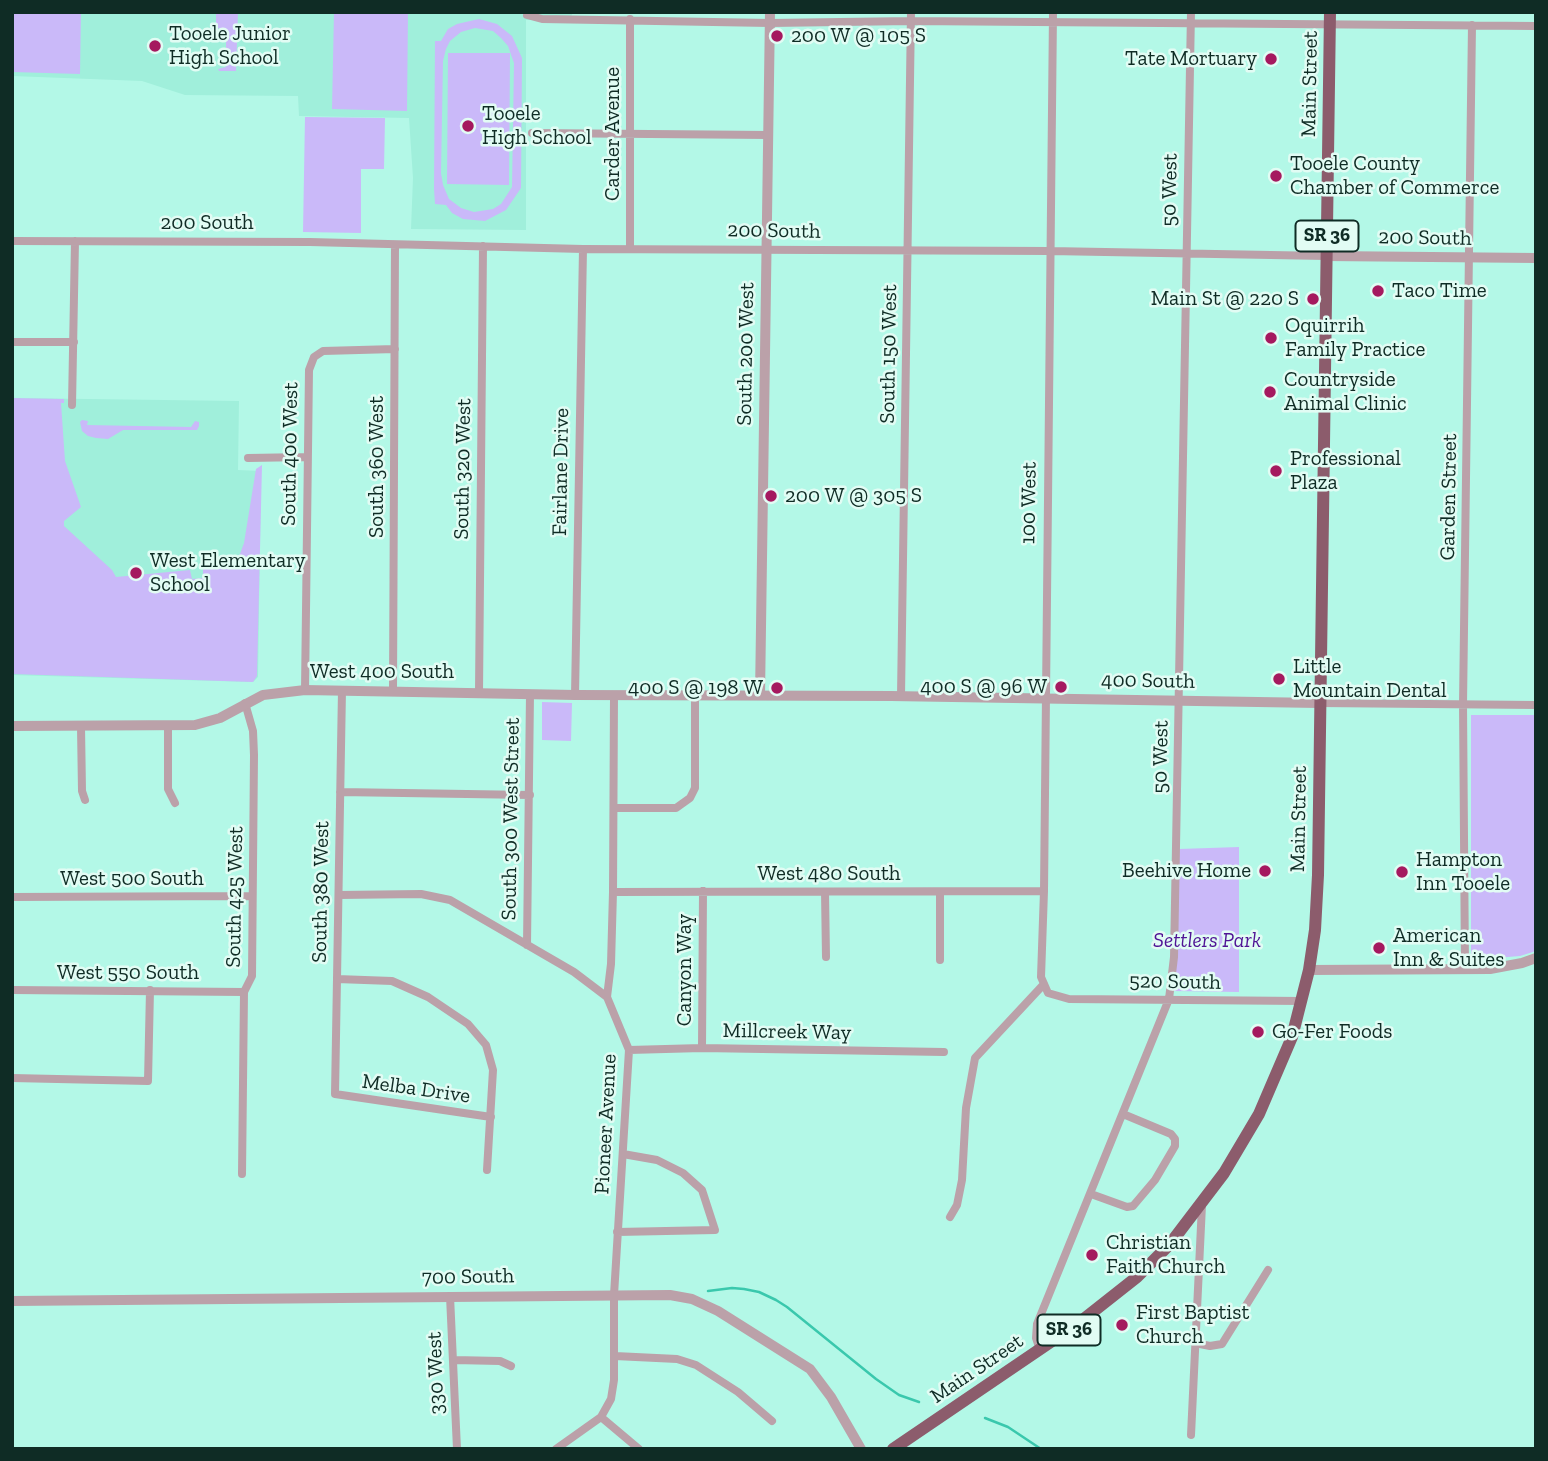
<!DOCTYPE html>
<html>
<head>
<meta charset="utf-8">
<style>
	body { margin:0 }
	#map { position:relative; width:1548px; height:1461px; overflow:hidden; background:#b3f8e7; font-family:"Zilla Slab",serif }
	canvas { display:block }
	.frame { position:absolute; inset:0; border:14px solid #0f2c25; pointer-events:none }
</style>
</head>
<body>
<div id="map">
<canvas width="1548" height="1461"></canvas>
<div class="frame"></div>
</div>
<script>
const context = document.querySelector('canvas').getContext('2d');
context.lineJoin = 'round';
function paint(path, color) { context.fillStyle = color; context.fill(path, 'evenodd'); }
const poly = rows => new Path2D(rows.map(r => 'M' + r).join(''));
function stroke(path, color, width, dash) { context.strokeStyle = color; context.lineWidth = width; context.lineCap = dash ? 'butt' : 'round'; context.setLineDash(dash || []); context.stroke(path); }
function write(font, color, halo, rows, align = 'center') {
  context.font = font + ' "Zilla Slab",serif'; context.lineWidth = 5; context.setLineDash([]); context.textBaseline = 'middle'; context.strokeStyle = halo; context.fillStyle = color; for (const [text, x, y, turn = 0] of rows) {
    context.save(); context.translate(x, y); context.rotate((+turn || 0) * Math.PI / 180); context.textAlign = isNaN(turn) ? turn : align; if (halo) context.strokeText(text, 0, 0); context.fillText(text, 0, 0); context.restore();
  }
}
const built = poly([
	[12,12,573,12,570,20,526,20,526,230,411,229,413,178,409,118,299,116,298,96,185,95,142,81,12,76],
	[12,398,239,401,238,470,261,471,258,677,253,682,12,675]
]);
const green = poly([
	[12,12,81,12,80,74,12,72],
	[216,12,238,12,236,71,219,71,218,69,226,67,226,29,216,28],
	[334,12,408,12,407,111,332,109],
	[479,19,497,24,512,36,522,58,521,188,506,210,485,221,463,219,452,213,446,205,435,204,434,189,435,41,441,41,448,29,457,24],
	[475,28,493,31,501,38,508,46,514,63,512,187,501,204,493,209,474,212,461,208,449,199,443,185,441,173,443,61,446,49,450,41,461,32],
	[448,53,510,53,509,185,447,184],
	[305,117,385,118,384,169,361,169,361,233,303,232],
	[12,398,64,399,64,403,61,403,65,461,81,507,64,521,64,526,112,570,116,577,190,570,192,579,203,578,203,568,231,563,240,554,244,543,256,469,262,465,257,676,253,682,12,674],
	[82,420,88,421,87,425,191,427,195,421,199,422,199,426,197,430,123,430,108,439,96,438,88,436,82,431,80,422],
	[542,702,572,703,571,741,542,740],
	[1471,715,1536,715,1536,951,1520,956,1471,960],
	[1239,847,1239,992,1172,991,1179,849]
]);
const stream = poly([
	[708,1291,732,1288,744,1289,759,1292,776,1300,787,1307,876,1379,899,1395,919,1402],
	[985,1418,1008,1427,1041,1449]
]);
const minor = poly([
	[1053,12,1044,891,1041,977,1048,993,1069,999,1302,1001],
	[527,15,542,19,770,23,911,21,1536,26],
	[532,133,768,135],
	[12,241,310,242,583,249,1050,251,1326,256],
	[630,249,630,19],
	[12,342,74,342],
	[72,405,75,241],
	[248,458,306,457],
	[305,690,309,370,314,357,323,351,395,349],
	[342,690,335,1094,491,1117],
	[393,690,395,245],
	[479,692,483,246],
	[575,695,583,249],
	[901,696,911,12],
	[1319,703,1536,705],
	[81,727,82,791,85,800],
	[168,727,168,789,175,803],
	[340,792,530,795],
	[614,808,676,808,690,798,695,788,695,696],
	[613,892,1044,891],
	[825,892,826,957],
	[940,892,940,960],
	[339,895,421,894,450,900,574,972,607,997],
	[12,897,252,896],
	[527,945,530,694],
	[1465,970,1463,704,1472,25],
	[337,979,392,981,428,997,468,1024,486,1045,493,1070,487,1170],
	[12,990,244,992],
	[702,1048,703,891],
	[629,1050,702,1048,944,1052],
	[12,1078,148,1081,150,990],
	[242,1174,244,992,252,976,254,755,253,731,245,703],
	[1091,1194,1127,1207,1133,1206,1155,1180,1175,1146,1175,1139,1171,1134,1123,1114],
	[950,1217,957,1205,962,1180,966,1108,975,1058,1044,984],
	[617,1232,715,1230,702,1190,683,1173,657,1160,623,1154],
	[450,1296,457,1449],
	[1195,1343,1210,1346,1222,1344,1268,1270],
	[1040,1350,1036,1338,1037,1324,1169,999,1174,957,1191,12],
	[615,1356,677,1359,696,1365,738,1392,772,1421],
	[454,1360,500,1361,511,1366],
	[601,1417,639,1449],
	[1191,1435,1202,1205],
	[556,1449,601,1417,611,1399,614,1380,614,1295,629,1050,607,997,611,964,613,892,614,695]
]);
const tertiary = poly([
	[1326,256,1536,258],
	[760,695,770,12],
	[12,726,195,725,220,718,263,695,305,690,575,695,891,696,1319,703],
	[1309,970,1490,969,1522,963,1536,958],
	[12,1301,670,1295,692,1299,718,1311,810,1369,831,1397,861,1449]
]);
const trunk = poly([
	[893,1449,1080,1322,1137,1277,1170,1244,1224,1173,1259,1114,1292,1037,1309,970,1315,930,1318,875,1330,12]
]);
const markers = [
	[777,36,7,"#a5195f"],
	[155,46,7,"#a5195f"],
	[1271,59,7,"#a5195f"],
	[468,126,7,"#a5195f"],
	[1276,176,7,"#a5195f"],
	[1378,291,7,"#a5195f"],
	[1313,299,7,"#a5195f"],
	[1271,338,7,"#a5195f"],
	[1270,392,7,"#a5195f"],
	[1276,471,7,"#a5195f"],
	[771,496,7,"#a5195f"],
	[136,573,7,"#a5195f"],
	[1279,679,7,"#a5195f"],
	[1061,687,7,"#a5195f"],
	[777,688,7,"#a5195f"],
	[1265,871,7,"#a5195f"],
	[1402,872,7,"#a5195f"],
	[1379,948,7,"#a5195f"],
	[1258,1032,7,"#a5195f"],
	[1092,1255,7,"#a5195f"],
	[1122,1325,7,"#a5195f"]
];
const shields = [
	[1327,236,63],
	[1069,1330,63]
];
const shieldNames = [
	["SR 36",1327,236],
	["SR 36",1069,1330]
];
const poiNames = [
	["Tooele Junior",169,34],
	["High School",169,58],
	["200 W @ 105 S",791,36],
	["Tate Mortuary",1257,59,"right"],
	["Tooele",482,114],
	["High School",482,138],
	["Tooele County",1290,164],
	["Chamber of Commerce",1290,188],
	["Taco Time",1392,291],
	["Main St @ 220 S",1299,299,"right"],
	["Oquirrih",1285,326],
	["Family Practice",1285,350],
	["Countryside",1284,380],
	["Animal Clinic",1284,404],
	["Professional",1290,459],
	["Plaza",1290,483],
	["200 W @ 305 S",785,496],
	["West Elementary",150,561],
	["School",150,585],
	["Little",1293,667],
	["Mountain Dental",1293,691],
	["400 S @ 96 W",1047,687,"right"],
	["400 S @ 198 W",763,688,"right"],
	["Hampton",1416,860],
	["Inn Tooele",1416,884],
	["Beehive Home",1251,871,"right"],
	["American",1393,936],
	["Inn & Suites",1393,960],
	["Go-Fer Foods",1272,1032],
	["Christian",1106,1243],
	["Faith Church",1106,1267],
	["First Baptist",1136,1313],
	["Church",1136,1337]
];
const streetNames = [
	["Main Street",1310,84,-89],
	["Carder Avenue",613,134,-90],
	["50 West",1170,190,-89],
	["200 South",207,223],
	["200 South",774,231,1],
	["200 South",1425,238,1],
	["South 200 West",746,354,-89],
	["South 150 West",889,354,-89],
	["South 400 West",290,454,-89],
	["South 360 West",377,467,-90],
	["South 320 West",463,469,-89],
	["Fairlane Drive",561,472,-89],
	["Garden Street",1449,497,-89],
	["100 West",1029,503,-89],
	["West 400 South",382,672],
	["400 South",1148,681,1],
	["50 West",1161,757,-89],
	["South 300 West Street",511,819,-89],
	["Main Street",1299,819,-89],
	["West 480 South",829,874],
	["West 500 South",132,879],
	["South 380 West",321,892,-89],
	["South 425 West",235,897,-89],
	["Canyon Way",685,970,-90],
	["West 550 South",128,973],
	["520 South",1175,982,1],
	["Millcreek Way",787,1032,1],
	["Melba Drive",416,1089,8],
	["Pioneer Avenue",606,1124,-87],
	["700 South",468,1277,-1],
	["Main Street",977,1369,-34],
	["330 West",436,1373,-92]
];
const parkNames = [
	["Settlers Park",1207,941]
];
paint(built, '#a0efdb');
paint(green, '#cab9f9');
stroke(stream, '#3ac8ad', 2.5);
stroke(minor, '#bba1a9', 8);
stroke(tertiary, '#bba1a9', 10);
stroke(trunk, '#8c5c6c', 12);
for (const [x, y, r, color] of markers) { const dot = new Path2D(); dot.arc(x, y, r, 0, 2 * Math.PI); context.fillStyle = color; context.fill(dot); stroke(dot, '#e2fcf4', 2.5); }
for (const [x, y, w] of shields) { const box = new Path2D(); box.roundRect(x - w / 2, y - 15.5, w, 31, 5); context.fillStyle = '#e2fcf4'; context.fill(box); stroke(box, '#0f2c25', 2); }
write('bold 19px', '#0f2c25', null, shieldNames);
write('21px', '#0f2c25', '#e2fcf4', poiNames, 'left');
write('21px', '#0f2c25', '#e2fcf4', streetNames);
write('italic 21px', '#501495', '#e2fcf4', parkNames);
</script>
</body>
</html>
